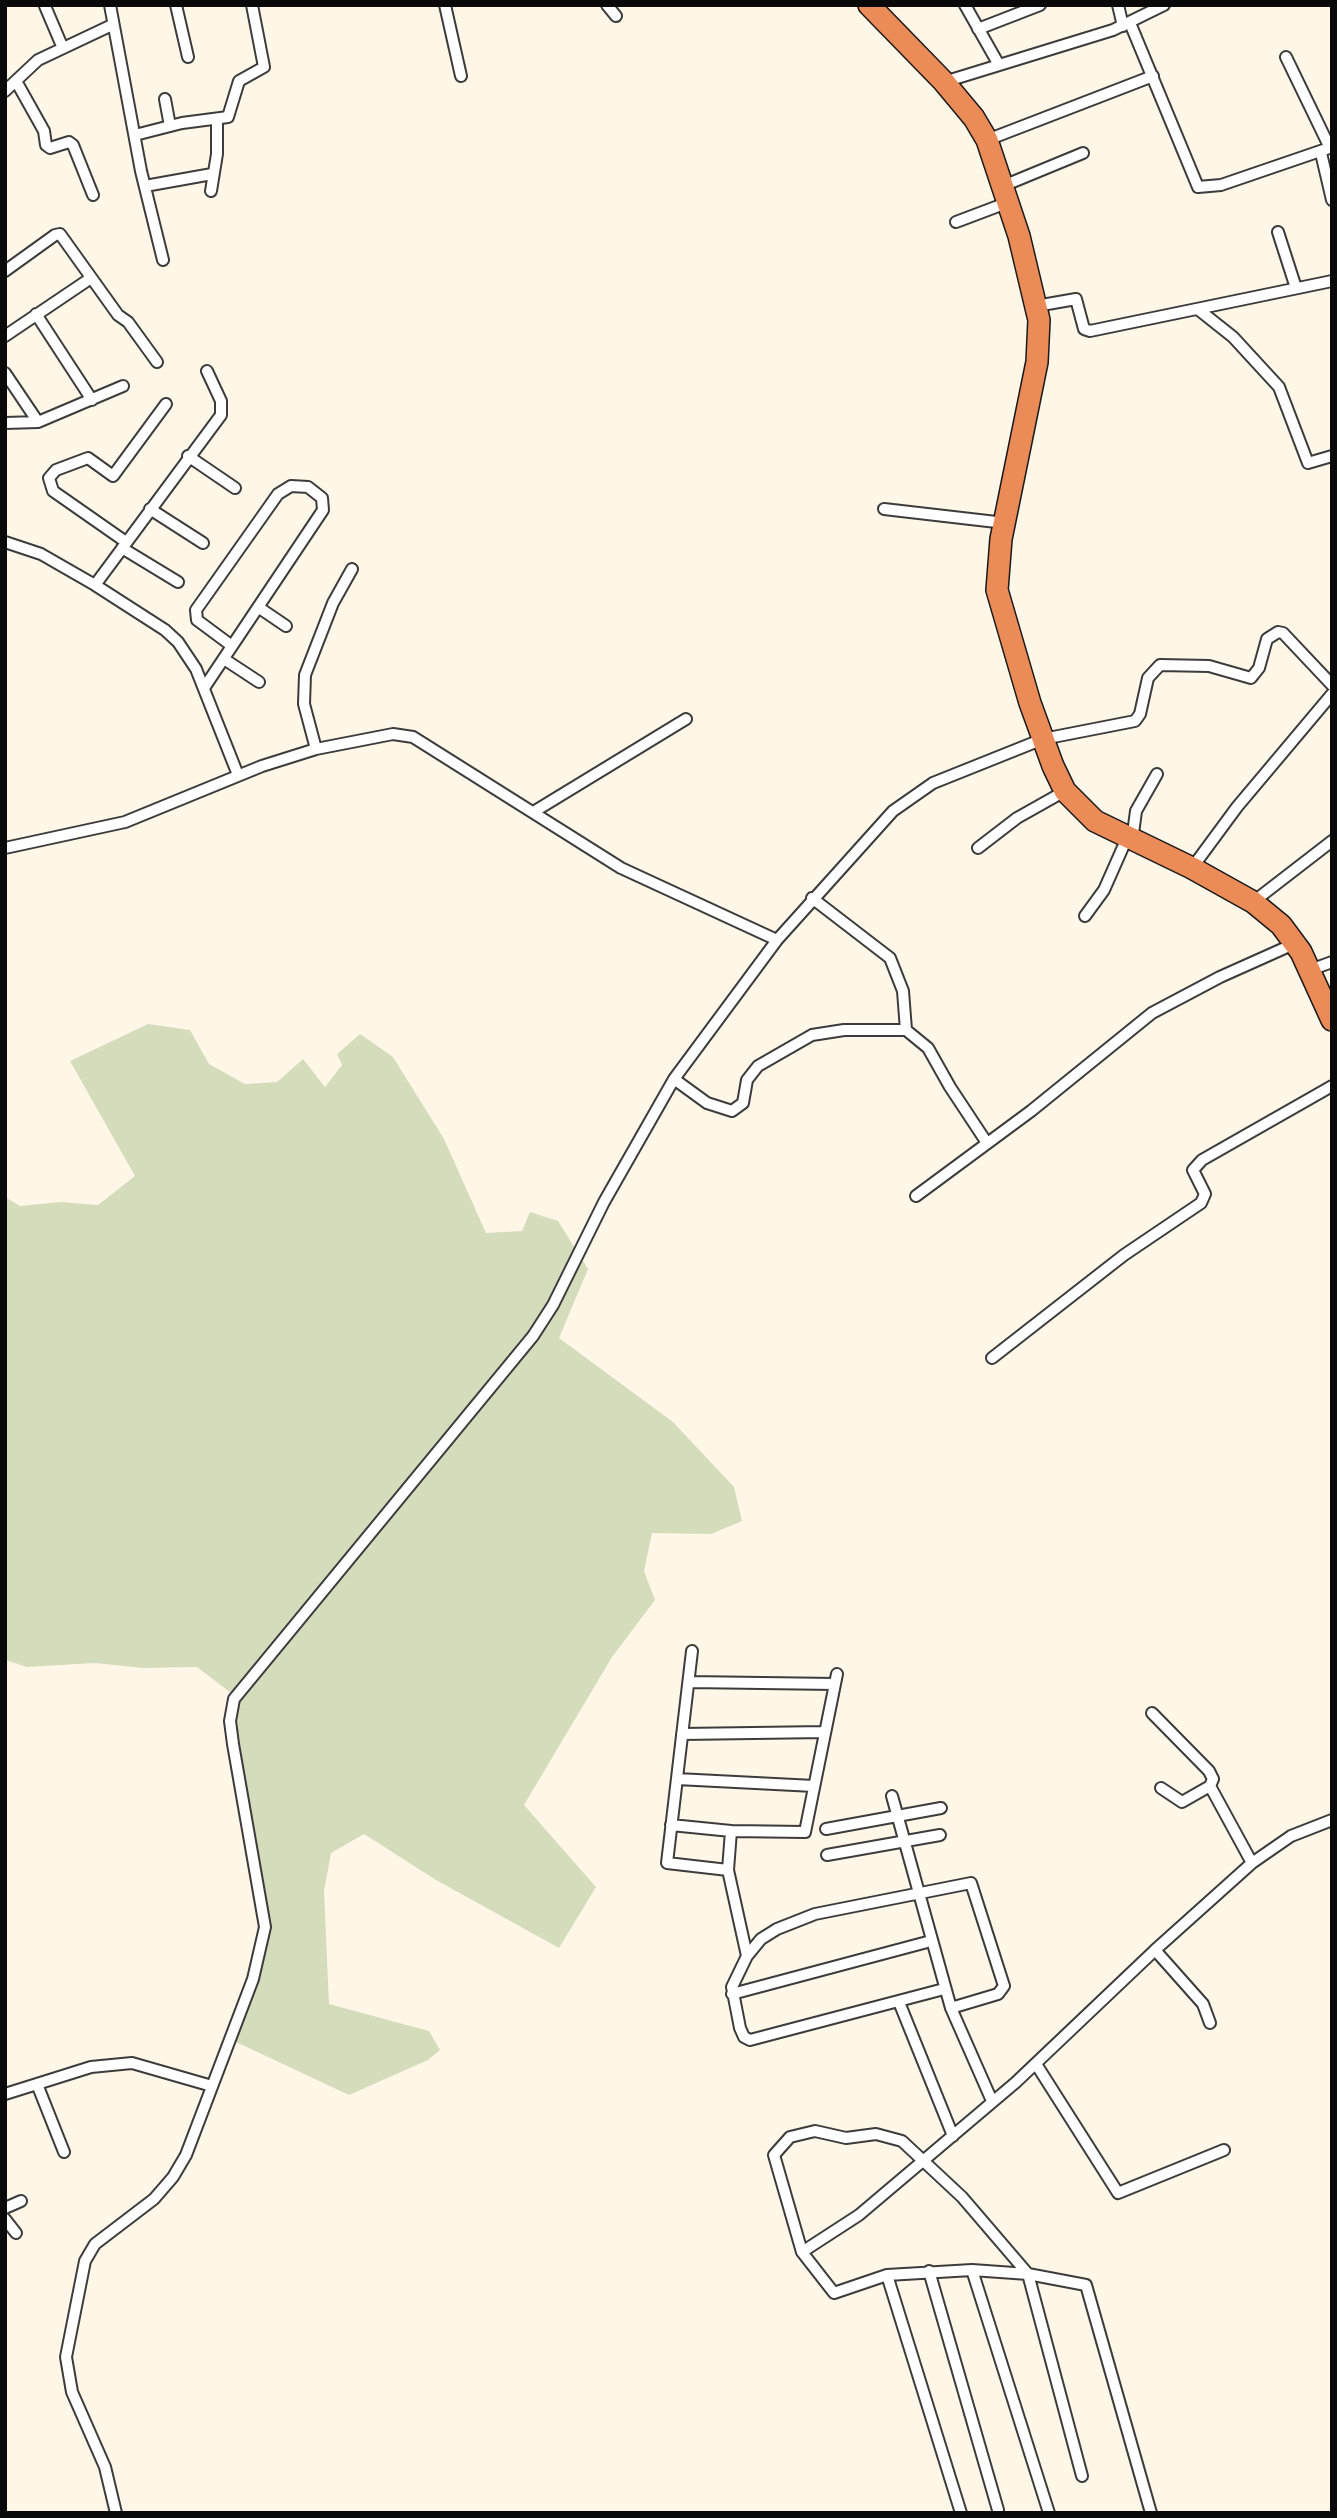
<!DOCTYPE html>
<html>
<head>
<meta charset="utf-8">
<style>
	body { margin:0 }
	#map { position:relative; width:1337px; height:2518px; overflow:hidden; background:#fef7e7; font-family:Literata,serif }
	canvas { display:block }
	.frame { position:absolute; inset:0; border:7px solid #090909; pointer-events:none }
</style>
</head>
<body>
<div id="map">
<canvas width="1337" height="2518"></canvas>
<div class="frame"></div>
</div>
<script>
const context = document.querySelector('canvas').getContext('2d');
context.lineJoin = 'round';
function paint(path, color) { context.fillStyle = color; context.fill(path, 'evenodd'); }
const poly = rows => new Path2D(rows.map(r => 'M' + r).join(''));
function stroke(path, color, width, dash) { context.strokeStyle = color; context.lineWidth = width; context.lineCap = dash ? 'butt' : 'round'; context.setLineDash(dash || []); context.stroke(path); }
const cemetery = poly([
	[148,1024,190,1030,209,1064,245,1084,277,1082,303,1059,325,1087,342,1065,337,1054,360,1034,393,1057,444,1139,486,1233,522,1231,530,1212,558,1221,588,1269,559,1338,673,1422,734,1487,742,1521,711,1534,652,1533,644,1571,655,1600,612,1657,524,1805,596,1887,559,1948,436,1880,364,1834,331,1853,324,1891,329,2004,429,2031,440,2050,428,2060,349,2095,236,2042,258,1979,269,1926,238,1743,236,1721,239,1699,197,1667,143,1668,95,1663,27,1667,5,1660,5,1197,20,1206,61,1202,98,1205,135,1176,70,1061]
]);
const street = poly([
	[110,5,141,171,163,260],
	[176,5,188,57],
	[445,5,461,76],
	[607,5,616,16],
	[965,5,999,65],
	[1118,5,1123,26],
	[45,6,62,46],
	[1130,23,1198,187,1221,185,1332,147],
	[978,29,1040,5],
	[1286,57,1330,148],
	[16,81,44,131,46,145,50,148,69,142,73,145,93,195],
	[944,82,1113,30,1164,5],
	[5,91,38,60,112,25],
	[165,99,170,126],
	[135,135,182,123,228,117,239,81,264,67,252,5],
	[987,140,1153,76],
	[1321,153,1332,200],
	[145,186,212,174],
	[1003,186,1083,153],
	[211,191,217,154,217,119],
	[956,222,1009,202],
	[1278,232,1296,288],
	[5,271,55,235,60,234,118,315,128,322,157,362],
	[1036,306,1076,299,1084,329,1090,331,1332,281],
	[1199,310,1233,337,1279,387,1308,463,1332,456],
	[36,314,92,400],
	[5,336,91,278],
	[5,373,38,422,5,423],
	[38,422,123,386],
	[188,456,235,488],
	[150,509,203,543],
	[884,509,1005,523],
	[5,542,41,554,95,585,165,630,178,642,196,669,238,775],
	[126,542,53,491,49,478,56,470,88,458,113,476,166,404],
	[122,548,178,582],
	[95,585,221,415,221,401,207,371],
	[258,607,286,626],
	[224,659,259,682],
	[204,688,323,510,322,498,308,487,291,486,278,494,196,610,197,620,232,646],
	[316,749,304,704,305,675,333,603,352,569],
	[535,811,686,719],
	[1132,841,1136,811,1157,774],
	[5,848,125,822,262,766,316,749,393,734,413,737,621,868,777,940],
	[978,848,1017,818,1065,791],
	[1192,868,1237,807,1332,694],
	[812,898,890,958,903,991,906,1030],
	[1253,902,1332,841],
	[1085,916,1104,890,1127,838],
	[1310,970,1332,962],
	[674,1079,707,1103,732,1111,743,1103,747,1080,758,1066,812,1035,844,1030,906,1030,928,1048,950,1087,987,1143],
	[916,1196,1031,1111,1152,1013,1220,977,1296,943],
	[992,1358,1124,1255,1201,1203,1205,1194,1193,1170,1202,1160,1332,1086],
	[692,1651,667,1863,728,1870,747,1956],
	[689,1682,835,1684],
	[1152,1713,1209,1771,1213,1779,1210,1786,1252,1863],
	[682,1734,825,1732],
	[677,1779,814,1786],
	[1161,1788,1182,1802,1210,1786],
	[892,1796,951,2008,992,2101],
	[671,1825,731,1831],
	[826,1829,941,1808],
	[827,1855,940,1835],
	[728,1870,731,1831,805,1832,837,1674],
	[1155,1950,1203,2004,1210,2023],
	[944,1989,750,2040,744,2037,740,2028,732,1987,747,1956,761,1939,777,1929,815,1914,971,1883,1004,1986,998,1994,951,2008],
	[732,1994,931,1941],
	[899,2002,953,2136],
	[1036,2064,1118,2193,1224,2150],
	[5,2094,37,2084],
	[64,2152,37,2084,91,2067,132,2063,212,2086],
	[5,2208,21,2201],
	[5,2219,16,2233],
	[802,2252,859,2215,1015,2083,1155,1950,1252,1863,1291,1836,1332,1820],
	[972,2270,887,2275,834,2293,802,2252,774,2155,790,2137,815,2131,846,2138,876,2134,902,2141,962,2197,1028,2274,1082,2476],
	[929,2271,998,2510],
	[887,2275,961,2513],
	[116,2513,105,2467,72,2392,66,2357,85,2261,95,2244,154,2199,173,2177,186,2155,253,1979,265,1927,233,1744,230,1721,234,1699,533,1336,553,1305,604,1202,674,1079,777,940,893,811,933,783,1043,739,1135,721,1140,714,1148,678,1160,665,1209,666,1251,678,1259,668,1267,639,1278,632,1283,633,1332,685],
	[1049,2513,972,2270,1028,2274,1086,2285,1151,2513]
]);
const highway = poly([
	[869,5,944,82,974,118,987,140,1019,236,1039,320,1037,362,1001,539,997,590,1030,703,1053,766,1065,791,1095,821,1192,868,1253,902,1281,925,1301,952,1332,1020]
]);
paint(cemetery, '#d5dcbc');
stroke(street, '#3c3c3c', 14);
stroke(highway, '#1a1a1a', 24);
stroke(street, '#fff', 10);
stroke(highway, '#eb8b58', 21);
</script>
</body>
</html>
